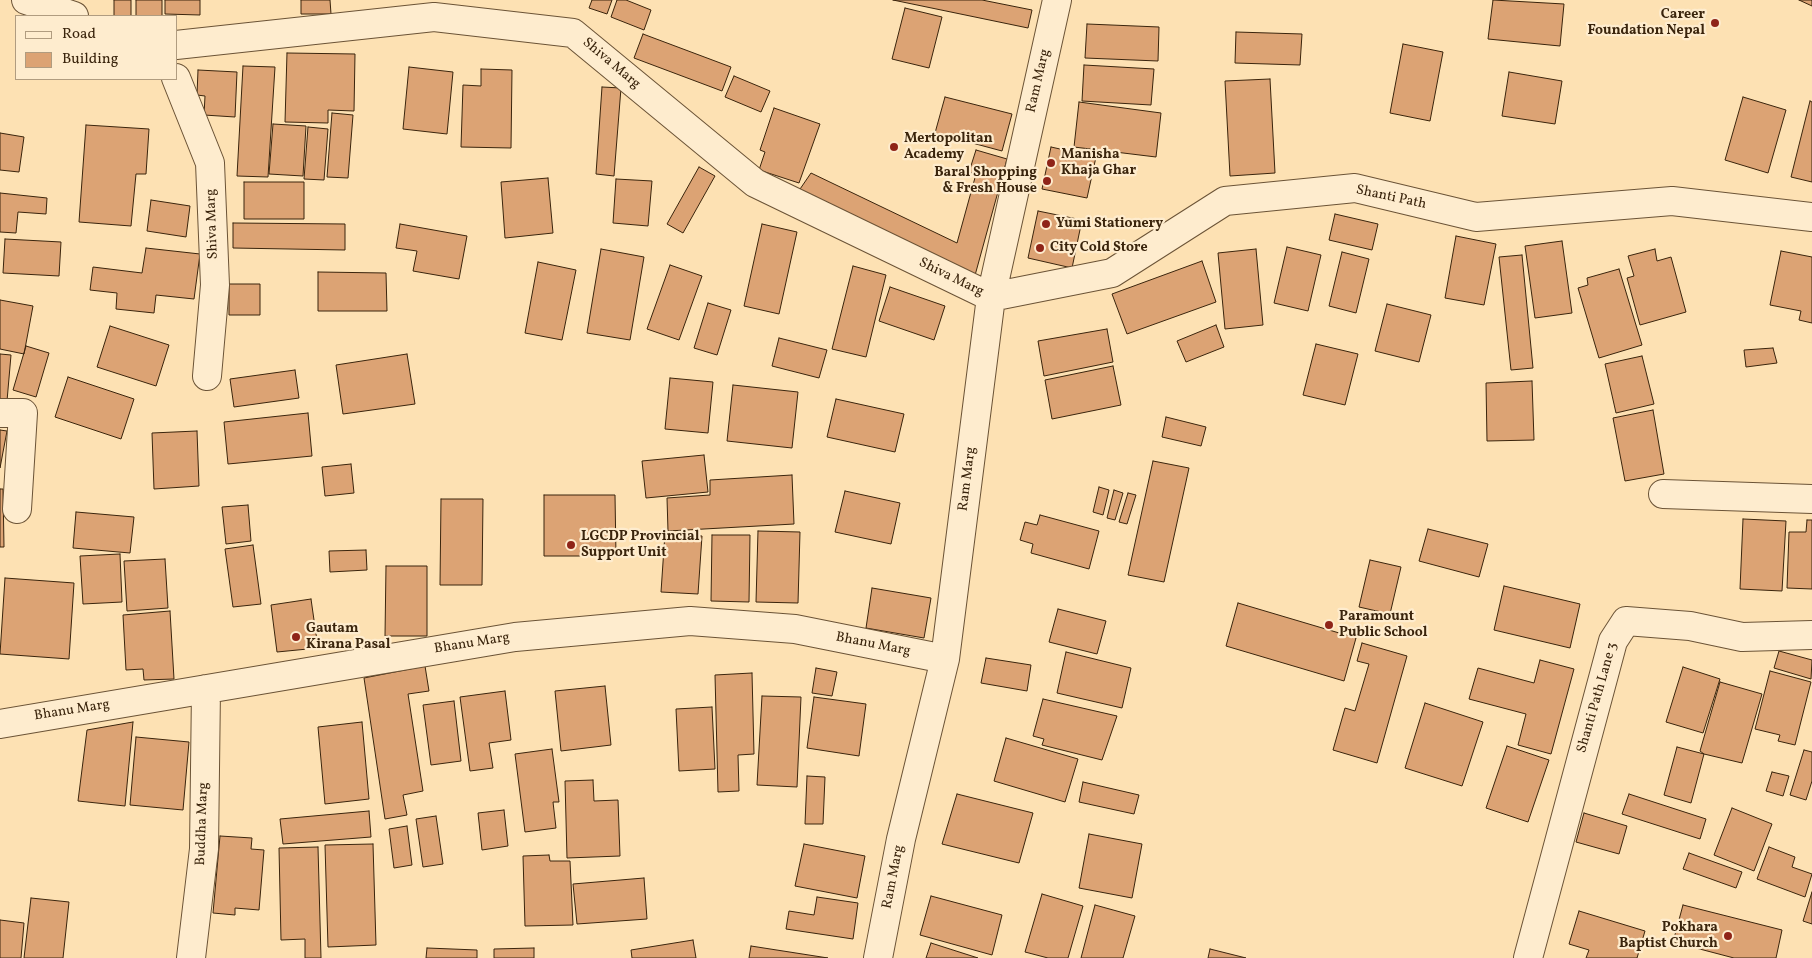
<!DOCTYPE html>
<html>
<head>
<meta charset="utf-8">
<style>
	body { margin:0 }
	#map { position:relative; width:1812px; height:958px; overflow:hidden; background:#fde1b3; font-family:Vollkorn,serif }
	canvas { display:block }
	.legend { position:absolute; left:15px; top:15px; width:162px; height:65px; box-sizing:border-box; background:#feecce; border:1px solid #b09c80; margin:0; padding:6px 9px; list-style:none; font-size:15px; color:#3a240c }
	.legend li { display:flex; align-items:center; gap:10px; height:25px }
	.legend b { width:25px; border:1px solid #b09c80 }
</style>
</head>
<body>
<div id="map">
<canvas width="1812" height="958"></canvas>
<ul class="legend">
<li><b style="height:6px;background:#feecce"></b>Road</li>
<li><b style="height:14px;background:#dca374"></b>Building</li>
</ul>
</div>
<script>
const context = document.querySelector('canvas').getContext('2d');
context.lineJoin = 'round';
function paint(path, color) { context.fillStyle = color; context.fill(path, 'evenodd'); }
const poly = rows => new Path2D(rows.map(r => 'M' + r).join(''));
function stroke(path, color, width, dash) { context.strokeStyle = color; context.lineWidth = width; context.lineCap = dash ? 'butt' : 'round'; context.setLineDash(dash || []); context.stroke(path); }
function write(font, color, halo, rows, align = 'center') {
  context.font = font + ' Vollkorn,serif'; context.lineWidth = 4.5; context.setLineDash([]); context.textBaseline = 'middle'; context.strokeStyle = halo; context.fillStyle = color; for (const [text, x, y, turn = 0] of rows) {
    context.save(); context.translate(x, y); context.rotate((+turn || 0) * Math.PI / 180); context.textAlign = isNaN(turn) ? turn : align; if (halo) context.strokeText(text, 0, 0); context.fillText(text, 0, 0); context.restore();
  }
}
const building = poly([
	[114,0,131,0,131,16,114,16,114,0],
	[136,0,162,0,162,16,136,16,136,0],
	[165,0,200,0,200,15,165,14,165,0],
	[301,0,330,0,331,14,301,14,301,0],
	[592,0,612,0,607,14,589,8,592,0],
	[617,0,626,0,651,10,644,30,611,17,617,0],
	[893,0,982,0,1032,10,1028,28,893,0],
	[1493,0,1564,4,1560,46,1488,39,1493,0],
	[1799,0,1812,0,1812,6,1799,0],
	[905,8,942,17,929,68,892,59,905,8],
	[1087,24,1159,27,1158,61,1085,58,1087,24],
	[1236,32,1302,34,1300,65,1235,63,1236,32],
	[643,34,731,67,722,91,634,58,643,34],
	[1403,44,1443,52,1430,121,1390,113,1403,44],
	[287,53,355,54,354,111,328,110,328,123,285,122,287,53],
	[1084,65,1154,69,1151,105,1082,101,1084,65],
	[243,66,275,67,268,177,237,176,243,66],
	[409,67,453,72,447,134,403,129,409,67],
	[481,69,512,70,511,148,461,147,463,85,481,86,481,69],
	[198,70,237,72,235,117,204,115,205,96,197,95,198,70],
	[1509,72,1562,81,1555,124,1502,116,1509,72],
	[734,76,770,91,761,112,725,97,734,76],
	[1270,79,1275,173,1230,176,1225,81,1270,79],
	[602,87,621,88,614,176,596,174,602,87],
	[945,97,1012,114,1002,151,935,133,945,97],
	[1743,97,1786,110,1768,173,1725,160,1743,97],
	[1810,101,1812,102,1812,182,1791,177,1810,101],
	[1079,102,1161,113,1156,157,1074,147,1079,102],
	[774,108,820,124,799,183,759,170,765,152,760,150,774,108],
	[332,113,353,115,348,178,327,177,332,113],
	[273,124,306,126,303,176,269,174,273,124],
	[86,125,149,129,146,174,136,174,131,226,79,222,86,125],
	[308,127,328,129,324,180,304,179,308,127],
	[0,133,24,137,19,172,0,170,0,133],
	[1051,147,1096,157,1087,198,1042,189,1051,147],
	[976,150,1007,159,974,279,798,192,811,173,957,243,976,174,969,172,976,150],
	[699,167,715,176,683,233,667,224,699,167],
	[548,178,553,233,505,238,501,182,548,178],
	[616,179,652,181,648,226,613,223,616,179],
	[244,182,304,182,304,219,244,219,244,182],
	[0,193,47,198,46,214,18,212,16,233,0,232,0,193],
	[151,200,190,206,186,237,147,231,151,200],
	[1038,211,1082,220,1072,268,1028,258,1038,211],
	[1335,214,1378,224,1372,250,1329,240,1335,214],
	[233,223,345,224,345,250,233,248,233,223],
	[400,224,467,236,459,279,413,271,417,251,396,248,400,224],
	[762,224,797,232,779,314,744,306,762,224],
	[1456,236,1496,244,1484,305,1445,298,1456,236],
	[5,239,61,242,59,276,3,273,5,239],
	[1562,241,1572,313,1535,318,1525,246,1562,241],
	[1287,247,1321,255,1308,311,1274,303,1287,247],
	[146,248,200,254,194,299,156,295,154,313,116,309,117,293,90,290,93,267,142,273,146,248],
	[601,249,644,257,630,340,587,333,601,249],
	[1256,249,1263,325,1225,329,1218,253,1256,249],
	[1655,249,1657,261,1671,257,1686,312,1640,325,1627,278,1634,276,1628,256,1655,249],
	[1781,251,1812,257,1812,323,1799,320,1801,311,1770,305,1781,251],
	[1342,252,1369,259,1356,313,1329,306,1342,252],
	[1522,255,1533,368,1511,370,1499,257,1522,255],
	[1202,261,1216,302,1127,334,1112,294,1202,261],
	[538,262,576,270,562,340,525,333,538,262],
	[670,265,702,276,679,340,647,329,670,265],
	[853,266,886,275,866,357,832,349,853,266],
	[1619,269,1642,345,1599,358,1578,288,1588,285,1587,278,1619,269],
	[318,272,386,273,387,311,318,311,318,272],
	[229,284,260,284,260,315,229,315,229,284],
	[890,287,945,306,934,340,879,321,890,287],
	[0,300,33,306,24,354,0,349,0,300],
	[708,303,731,310,717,355,694,348,708,303],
	[1387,304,1431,315,1419,362,1375,351,1387,304],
	[1216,325,1224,347,1186,362,1177,341,1216,325],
	[110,326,169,345,156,386,97,367,110,326],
	[1107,329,1113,362,1044,376,1038,341,1107,329],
	[779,338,827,350,819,378,772,366,779,338],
	[1316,344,1358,354,1345,405,1303,395,1316,344],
	[26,346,49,353,36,397,13,390,26,346],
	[1773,348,1777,363,1746,367,1744,350,1773,348],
	[0,354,11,355,7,401,0,400,0,354],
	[407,354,415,404,343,414,336,365,407,354],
	[1642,356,1654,404,1616,413,1605,364,1642,356],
	[1113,366,1121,405,1052,419,1045,380,1113,366],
	[295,370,299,398,234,407,230,379,295,370],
	[68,377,134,399,121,439,55,417,68,377],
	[670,378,713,382,708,433,665,429,670,378],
	[1532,381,1534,440,1487,441,1486,383,1532,381],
	[733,385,798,392,792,448,727,441,733,385],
	[836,399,904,414,895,452,827,437,836,399],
	[1653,410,1664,474,1625,481,1613,418,1653,410],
	[308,413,312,456,228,464,224,422,308,413],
	[1166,417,1206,427,1201,446,1162,437,1166,417],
	[0,430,7,431,0,468,0,430],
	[197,431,199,486,154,489,152,433,197,431],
	[704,455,708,492,646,498,642,461,704,455],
	[1153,461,1189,468,1164,582,1128,575,1153,461],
	[351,464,354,493,325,496,322,467,351,464],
	[792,475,794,524,668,531,667,498,710,495,710,480,792,475],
	[1099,487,1109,490,1103,515,1093,512,1099,487],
	[0,489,3,489,4,547,0,547,0,489],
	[1114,490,1123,493,1115,520,1107,518,1114,490],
	[845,491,900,503,891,544,835,532,845,491],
	[1128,493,1136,495,1127,524,1119,522,1128,493],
	[544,495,615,495,616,556,544,556,544,495],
	[441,499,483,499,482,585,440,585,441,499],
	[248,505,251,541,226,544,222,507,248,505],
	[76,512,134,517,130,553,73,548,76,512],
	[1040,515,1099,531,1089,569,1031,553,1033,544,1020,540,1025,522,1037,525,1040,515],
	[1743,519,1786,521,1782,591,1740,589,1743,519],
	[1807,520,1812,520,1812,589,1787,588,1789,532,1806,532,1807,520],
	[1428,529,1488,544,1479,577,1419,561,1428,529],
	[758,531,800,532,798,603,756,602,758,531],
	[665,533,702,536,698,594,661,592,665,533],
	[712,535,750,535,749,602,711,601,712,535],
	[253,545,261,604,233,607,225,549,253,545],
	[366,550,367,570,330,572,329,551,366,550],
	[120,554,122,602,83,604,80,556,120,554],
	[165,559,168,608,127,611,124,561,165,559],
	[1370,560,1401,567,1390,614,1359,607,1370,560],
	[386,566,427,566,427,636,385,636,386,566],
	[5,578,74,583,69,659,0,654,5,578],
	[1504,586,1580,604,1570,648,1494,630,1504,586],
	[872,588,931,598,924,638,866,628,872,588],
	[311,599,318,648,277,652,271,605,311,599],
	[1238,603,1356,638,1344,681,1226,646,1238,603],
	[1058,609,1106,621,1097,654,1049,642,1058,609],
	[170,611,174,679,144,680,143,669,126,670,123,615,170,611],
	[1362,643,1407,656,1377,763,1333,750,1345,708,1355,711,1369,664,1357,661,1362,643],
	[1779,651,1812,660,1811,679,1774,668,1779,651],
	[1066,652,1131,668,1122,708,1057,693,1066,652],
	[986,658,1031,665,1027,691,981,683,986,658],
	[1540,660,1574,669,1551,754,1518,745,1526,714,1469,699,1478,668,1534,683,1540,660],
	[425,666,429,691,408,694,423,791,403,795,407,815,385,819,364,678,425,666],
	[1683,667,1720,679,1703,733,1666,722,1683,667],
	[816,668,837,672,832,696,812,693,816,668],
	[1770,671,1811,682,1795,745,1778,741,1780,735,1755,729,1770,671],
	[752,673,754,754,738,755,739,791,718,792,715,675,752,673],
	[1720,682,1762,694,1742,763,1704,754,1700,751,1720,682],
	[605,686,611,745,561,751,555,691,605,686],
	[505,691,511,740,489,743,493,768,470,771,460,697,505,691],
	[762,696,801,697,797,787,757,785,762,696],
	[814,697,866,704,859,756,807,748,814,697],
	[1043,699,1117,716,1102,760,1042,745,1044,739,1033,736,1043,699],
	[454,701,461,761,431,765,423,705,454,701],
	[1425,703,1483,722,1462,786,1405,768,1425,703],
	[712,707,715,769,679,771,676,709,712,707],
	[133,722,125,806,78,801,87,730,133,722],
	[362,722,369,799,325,804,318,727,362,722],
	[136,737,189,742,183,810,130,805,136,737],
	[1006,738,1078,759,1065,802,994,781,1006,738],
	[1507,746,1549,760,1528,822,1486,808,1507,746],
	[1677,747,1704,754,1691,803,1664,795,1677,747],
	[552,749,559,802,553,802,556,828,525,832,515,754,552,749],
	[1804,750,1812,752,1812,781,1806,800,1790,795,1804,750],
	[1772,772,1789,776,1783,796,1766,791,1772,772],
	[807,776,825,777,823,824,805,824,807,776],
	[593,780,594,801,618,800,620,856,567,858,565,781,593,780],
	[1083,782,1139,795,1134,814,1079,802,1083,782],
	[957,794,1033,813,1019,863,942,844,957,794],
	[1629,794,1706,819,1700,839,1622,814,1629,794],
	[1732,808,1772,824,1754,871,1714,855,1732,808],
	[504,810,508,846,482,850,478,813,504,810],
	[369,811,371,837,283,844,280,819,369,811],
	[1584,813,1627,826,1619,854,1576,842,1584,813],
	[436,816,443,864,423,867,416,819,436,816],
	[407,826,412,865,394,868,389,829,407,826],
	[1089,834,1142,844,1132,898,1079,888,1089,834],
	[220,836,252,838,251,849,264,850,259,910,235,908,235,915,213,913,220,836],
	[373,844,376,945,328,947,325,845,373,844],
	[804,844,865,856,857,898,795,886,804,844],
	[318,847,321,958,305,958,305,939,281,940,279,848,318,847],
	[1769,847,1795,857,1792,867,1812,874,1805,897,1757,879,1769,847],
	[1689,853,1742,872,1736,888,1683,869,1689,853],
	[549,855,550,861,570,861,573,925,525,926,523,856,549,855],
	[644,878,647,919,577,924,573,884,644,878],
	[1812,892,1812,924,1803,921,1812,892],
	[1042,894,1083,906,1068,958,1048,958,1025,952,1042,894],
	[931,896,1002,915,992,955,920,935,931,896],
	[817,897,858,903,853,939,786,929,789,911,814,915,817,897],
	[31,898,69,902,63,958,24,958,31,898],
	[1095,905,1135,916,1123,958,1081,958,1095,905],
	[1683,905,1782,930,1776,958,1734,958,1673,942,1683,905],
	[1579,911,1645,931,1637,958,1586,958,1589,950,1569,944,1579,911],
	[0,920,24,923,21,958,0,958,0,920],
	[693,940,696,958,632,958,631,950,693,940],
	[931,943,978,958,926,958,931,943],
	[751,946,828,958,749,958,751,946],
	[427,948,477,950,477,958,426,958,427,948],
	[534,948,534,958,494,958,494,949,534,948],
	[1210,949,1246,958,1208,958,1210,949]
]);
const minor = poly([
	[26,0,74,16],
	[176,45,434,17,573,33,755,183,991,297,1112,273,1225,201,1355,188,1476,217,1672,201,1812,217],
	[176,78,210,163,215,285,207,376],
	[0,413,23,413,17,509],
	[1663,494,1812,499],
	[0,724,515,637,690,621,795,629,945,659],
	[191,958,204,849,206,689],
	[878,958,901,839,945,659,991,297,1057,0],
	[1528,958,1613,641,1626,621,1690,626,1742,637,1812,635]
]);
const markers = [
	[1715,23,5,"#8f2418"],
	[894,147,5,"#8f2418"],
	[1051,163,5,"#8f2418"],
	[1047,181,5,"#8f2418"],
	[1046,224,5,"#8f2418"],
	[1040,248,5,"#8f2418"],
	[571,545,5,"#8f2418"],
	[1329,625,5,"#8f2418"],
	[296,637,5,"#8f2418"],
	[1728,936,5,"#8f2418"]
];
const poiNames = [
	["Career",1705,15,"right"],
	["Foundation Nepal",1705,31,"right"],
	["Mertopolitan",904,139],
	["Academy",904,155],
	["Manisha",1061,155],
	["Khaja Ghar",1061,171],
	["Baral Shopping",1037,173,"right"],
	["& Fresh House",1037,189,"right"],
	["Yumi Stationery",1056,224],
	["City Cold Store",1050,248],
	["LGCDP Provincial",581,537],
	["Support Unit",581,553],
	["Paramount",1339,617],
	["Public School",1339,633],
	["Gautam",306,629],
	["Kirana Pasal",306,645],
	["Pokhara",1718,928,"right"],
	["Baptist Church",1718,944,"right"]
];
const streetNames = [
	["Shiva Marg",611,64,40],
	["Ram Marg",1039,81,-77],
	["Shanti Path",1391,198,12],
	["Shiva Marg",213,224,-92],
	["Shiva Marg",951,278,26],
	["Ram Marg",968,479,-83],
	["Bhanu Marg",472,644,-9],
	["Bhanu Marg",873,645,11],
	["Shanti Path Lane 3",1598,698,-74],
	["Bhanu Marg",72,711,-9],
	["Buddha Marg",203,824,-88],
	["Ram Marg",894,877,-79]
];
paint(building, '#dca374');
stroke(building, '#3a240c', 1);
stroke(minor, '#6b5336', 30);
stroke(minor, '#feecce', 28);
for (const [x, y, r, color] of markers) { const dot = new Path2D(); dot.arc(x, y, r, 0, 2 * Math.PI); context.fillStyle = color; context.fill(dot); stroke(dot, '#feecce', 2); }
write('bold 14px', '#3a240c', '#feecce', poiNames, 'left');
write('14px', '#3a240c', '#feecce', streetNames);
</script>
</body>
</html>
